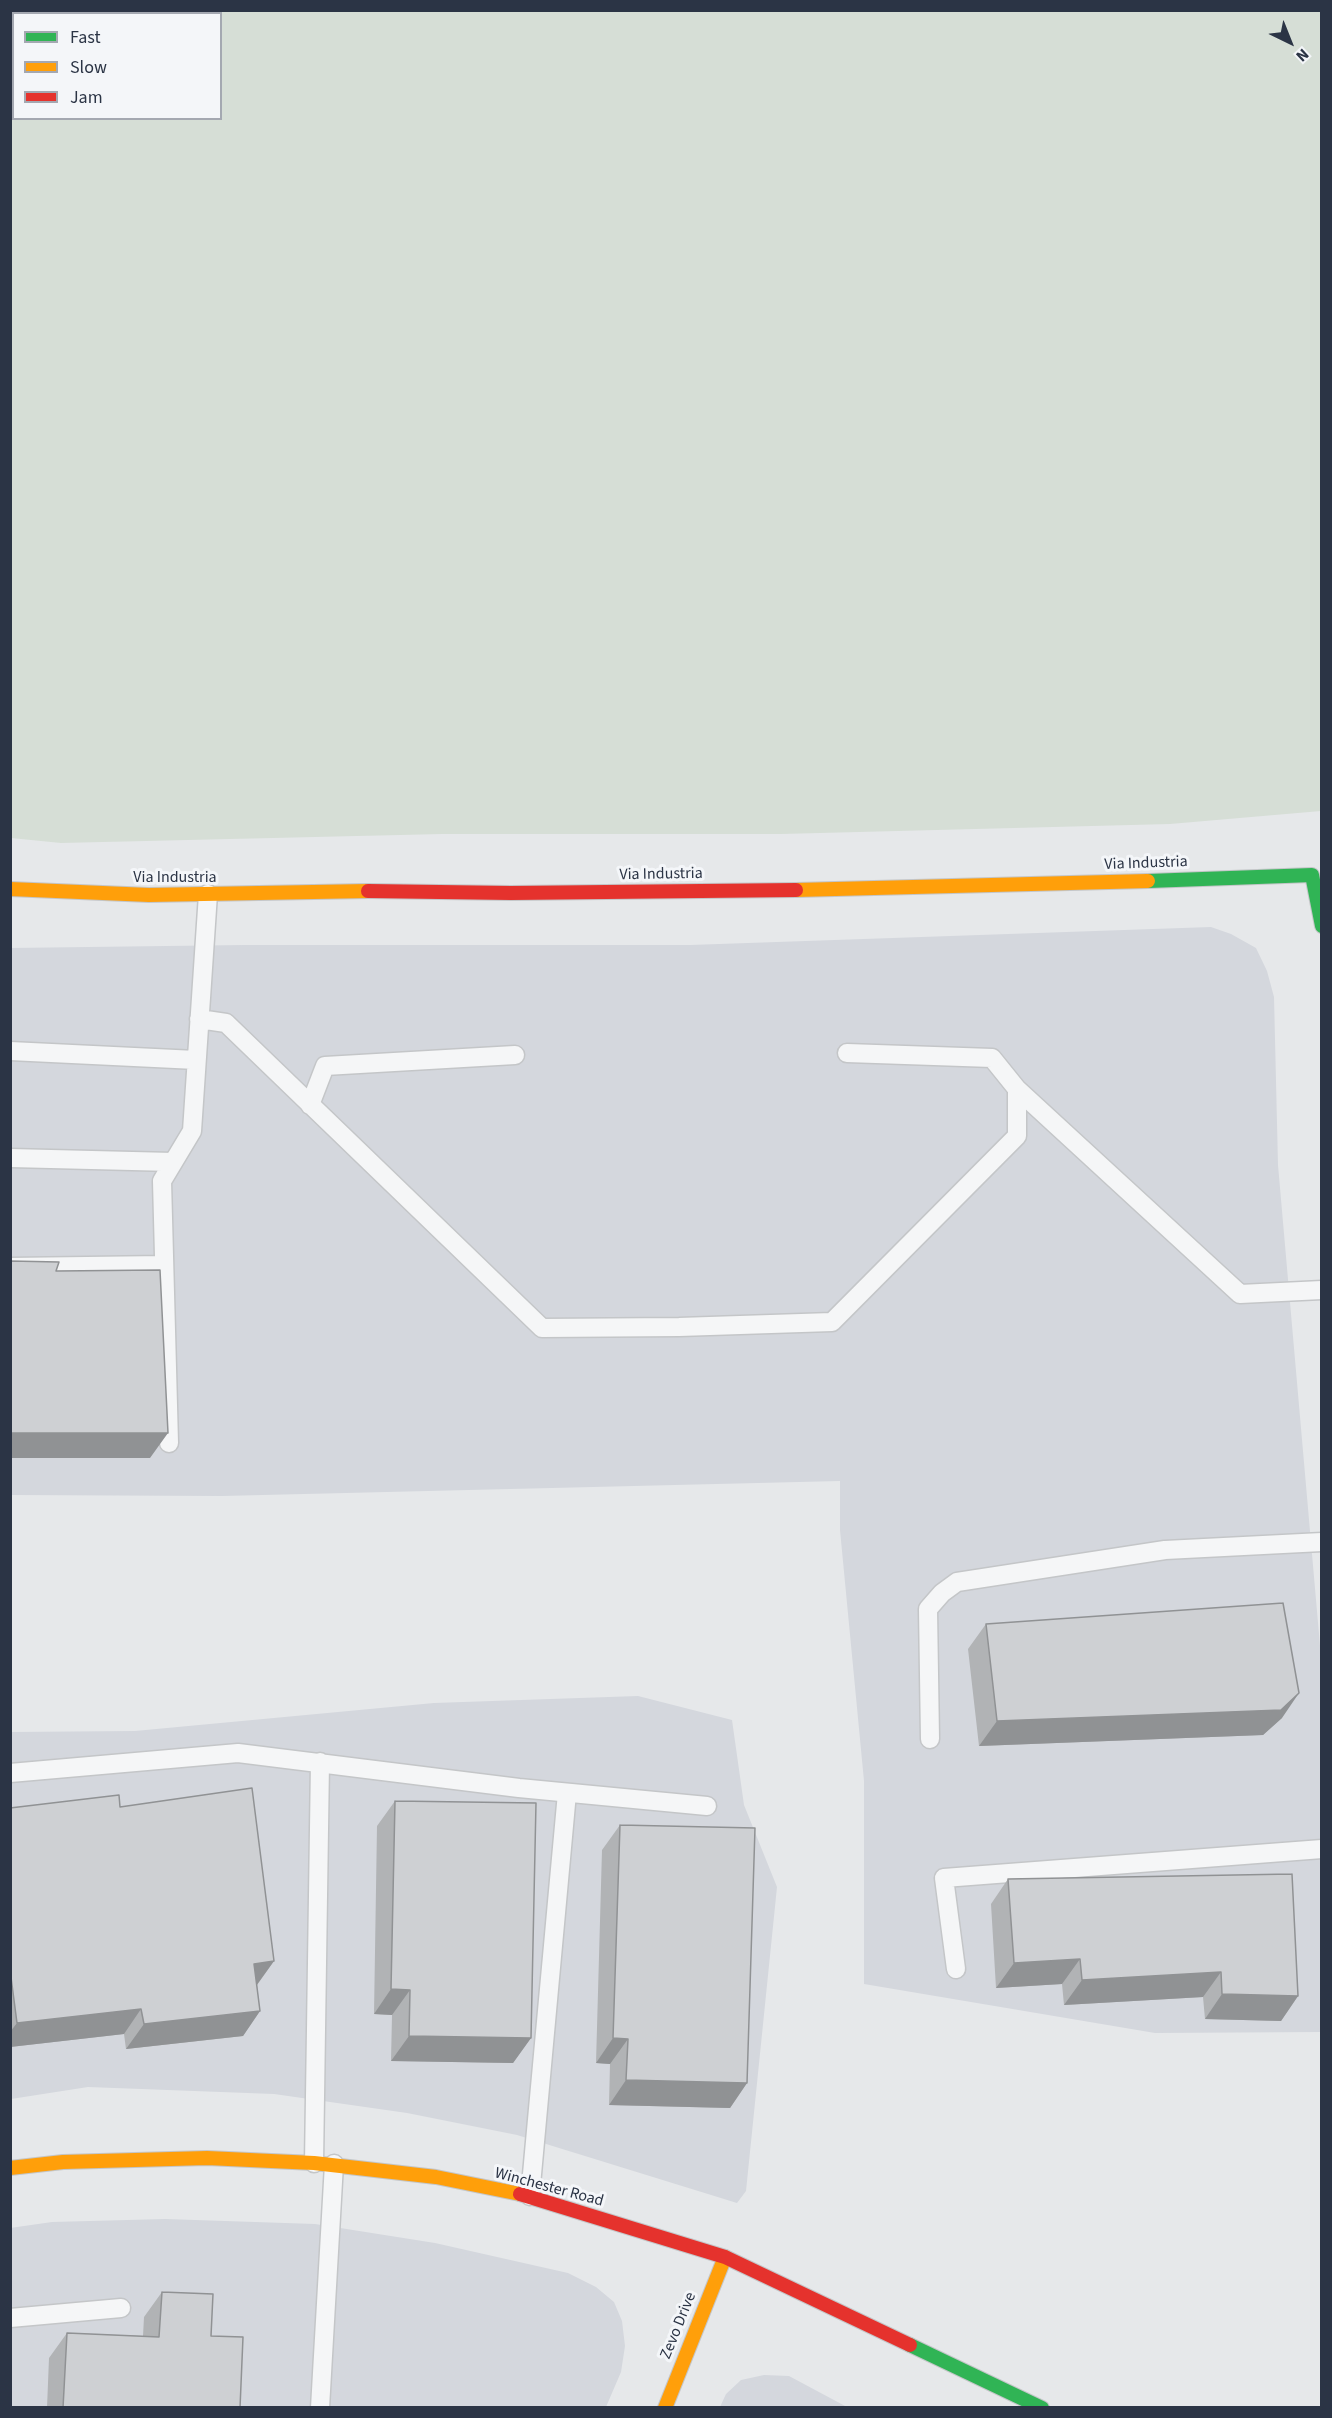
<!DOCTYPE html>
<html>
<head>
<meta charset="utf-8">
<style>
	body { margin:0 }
	#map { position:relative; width:1332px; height:2418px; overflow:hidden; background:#e6e8ea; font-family:"Source Sans 3",sans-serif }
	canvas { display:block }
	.frame { position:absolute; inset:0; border:12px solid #2b3445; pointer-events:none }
	.legend { position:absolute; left:12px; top:12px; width:210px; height:108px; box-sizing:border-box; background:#f4f6f9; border:2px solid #a4a8b1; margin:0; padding:8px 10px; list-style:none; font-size:18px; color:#2b3445 }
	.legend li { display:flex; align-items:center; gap:12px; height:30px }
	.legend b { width:30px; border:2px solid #a4a8b1 }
	.north { position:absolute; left:1260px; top:12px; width:60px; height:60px; -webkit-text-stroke:4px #f4f6f9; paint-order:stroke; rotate:137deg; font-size:16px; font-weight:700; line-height:24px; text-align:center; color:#2b3445 }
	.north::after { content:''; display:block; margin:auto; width:21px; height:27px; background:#2b3445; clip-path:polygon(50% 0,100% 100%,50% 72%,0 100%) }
</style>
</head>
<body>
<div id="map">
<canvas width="1332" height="2418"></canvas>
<div class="frame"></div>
<ul class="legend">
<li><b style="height:8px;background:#30b455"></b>Fast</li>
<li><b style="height:8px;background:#ff9f0a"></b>Slow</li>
<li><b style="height:8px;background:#e5322d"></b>Jam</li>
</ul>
<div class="north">N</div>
</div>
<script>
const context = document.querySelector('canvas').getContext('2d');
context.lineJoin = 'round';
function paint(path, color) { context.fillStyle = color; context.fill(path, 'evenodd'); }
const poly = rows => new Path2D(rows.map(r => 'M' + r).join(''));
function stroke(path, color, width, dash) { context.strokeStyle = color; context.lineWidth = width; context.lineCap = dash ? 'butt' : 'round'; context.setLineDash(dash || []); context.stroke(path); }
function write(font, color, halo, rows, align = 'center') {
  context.font = font + ' "Source Sans 3",sans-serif'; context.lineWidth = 6; context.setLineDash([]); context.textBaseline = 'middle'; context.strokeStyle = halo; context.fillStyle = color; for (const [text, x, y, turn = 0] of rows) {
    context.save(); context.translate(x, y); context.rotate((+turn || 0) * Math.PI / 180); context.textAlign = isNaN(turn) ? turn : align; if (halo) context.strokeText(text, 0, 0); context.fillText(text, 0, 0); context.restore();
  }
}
const built = poly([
	[1211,927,1231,934,1256,948,1267,971,1274,997,1278,1165,1321,1657,1321,2032,1155,2033,864,1984,864,1781,840,1530,840,1481,222,1496,11,1495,10,948,244,945,690,945],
	[638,1696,732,1720,744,1805,777,1887,746,2191,737,2203,517,2135,407,2113,274,2094,88,2087,11,2099,11,1732,135,1731,434,1703],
	[165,2219,315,2224,435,2243,568,2273,596,2287,614,2302,622,2321,625,2346,621,2372,606,2407,11,2407,10,2228,52,2222],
	[764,2375,789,2376,847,2407,720,2407,726,2394,741,2380]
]);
const green = poly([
	[10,11,1321,11,1321,811,1170,824,781,834,442,834,61,843,11,838],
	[14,14,220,14,220,118,14,118]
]);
const lane = poly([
	[199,1019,226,1023,542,1328,679,1327,832,1322,1017,1136,1017,1089,1240,1294,1322,1290],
	[10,1051,196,1060],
	[847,1053,992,1058,1017,1089],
	[310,1105,325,1066,515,1055],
	[10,1158,173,1162],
	[10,1267,164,1265],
	[169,1443,162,1181,192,1131,208,894],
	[930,1739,928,1609,942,1593,957,1582,1165,1550,1322,1542],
	[10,1773,238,1753,519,1788,707,1806],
	[956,1969,944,1878,1322,1849],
	[314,2163,320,1762],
	[530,2196,567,1793],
	[10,2318,121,2308],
	[320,2408,334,2164]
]);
const fast = poly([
	[1148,881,1312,875,1322,926],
	[910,2345,1042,2408]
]);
const slow = poly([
	[10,889,149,895,368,891],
	[796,890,1148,881],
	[10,2168,63,2162,207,2158,314,2163,436,2177,520,2194],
	[665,2408,725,2257]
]);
const jam = poly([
	[368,891,511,893,796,890],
	[520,2194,725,2257,910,2345]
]);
const wall = poly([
	[986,1624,1282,1718,1263,1735,979,1746,968,1649],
	[395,1801,531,2038,513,2063,391,2061,392,2015,374,2014,377,1826],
	[120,1807,274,1961,257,1985,260,2011,243,2036,126,2049,124,2034,10,2047,10,1808],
	[620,1825,747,2083,730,2108,609,2105,610,2064,596,2063,602,1850],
	[1008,1879,1298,1996,1281,2021,1205,2019,1203,1997,1064,2005,1062,1984,996,1988,991,1904],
	[162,2292,211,2336,240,2408,47,2408,49,2358,67,2333,143,2336,144,2317]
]);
const shadedWall = poly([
	[10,1433,168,1433,150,1458,10,1458],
	[1299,1693,1282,1718,1263,1735,979,1746,997,1721],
	[1080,1959,1062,1984,996,1988,1014,1963],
	[274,1961,256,1986,254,1964],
	[1221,1972,1203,1997,1064,2005,1082,1980],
	[391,1989,410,1990,392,2015,374,2014],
	[1222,1994,1298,1996,1281,2021,1205,2019],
	[141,2009,124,2034,10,2047,10,2032,17,2023],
	[260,2011,243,2036,126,2049,144,2024],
	[409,2036,531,2038,513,2063,391,2061],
	[613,2038,628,2039,610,2064,596,2063],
	[626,2080,747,2083,730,2108,609,2105]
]);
const building = poly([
	[10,1261,59,1262,56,1271,160,1270,168,1433,10,1433,10,1261],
	[1283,1603,1299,1693,1281,1710,997,1721,986,1624,1283,1603],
	[252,1788,274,1961,254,1964,260,2011,144,2024,141,2009,17,2023,11,1977,10,1977,10,1808,119,1795,120,1807,252,1788],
	[395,1801,536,1803,531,2038,409,2036,410,1990,391,1989,395,1801],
	[620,1825,755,1828,747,2083,626,2080,628,2039,613,2038,620,1825],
	[1292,1874,1298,1996,1222,1994,1221,1972,1082,1980,1080,1959,1014,1963,1008,1879,1292,1874],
	[162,2292,213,2294,211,2336,243,2337,240,2408,63,2408,67,2333,159,2337,162,2292]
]);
const streetNames = [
	["Via Industria",1146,864,-2],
	["Via Industria",661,875,-1],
	["Via Industria",175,878],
	["Winchester Road",549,2188,15],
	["Zevo Drive",679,2326,-68]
];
paint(built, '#d4d7dd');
paint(green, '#d6ded6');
stroke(lane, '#c4c6c8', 21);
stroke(fast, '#c4c6c8', 16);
stroke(slow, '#c4c6c8', 16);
stroke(jam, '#c4c6c8', 16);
stroke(lane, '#f5f6f7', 18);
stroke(fast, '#30b455', 14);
stroke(slow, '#ff9f0a', 14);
stroke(jam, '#e5322d', 14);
paint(wall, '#b1b3b5');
paint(shadedWall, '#909294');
paint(building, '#ced0d3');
stroke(building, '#909294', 1.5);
write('16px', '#2b3445', '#f4f6f9', streetNames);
</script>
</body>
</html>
